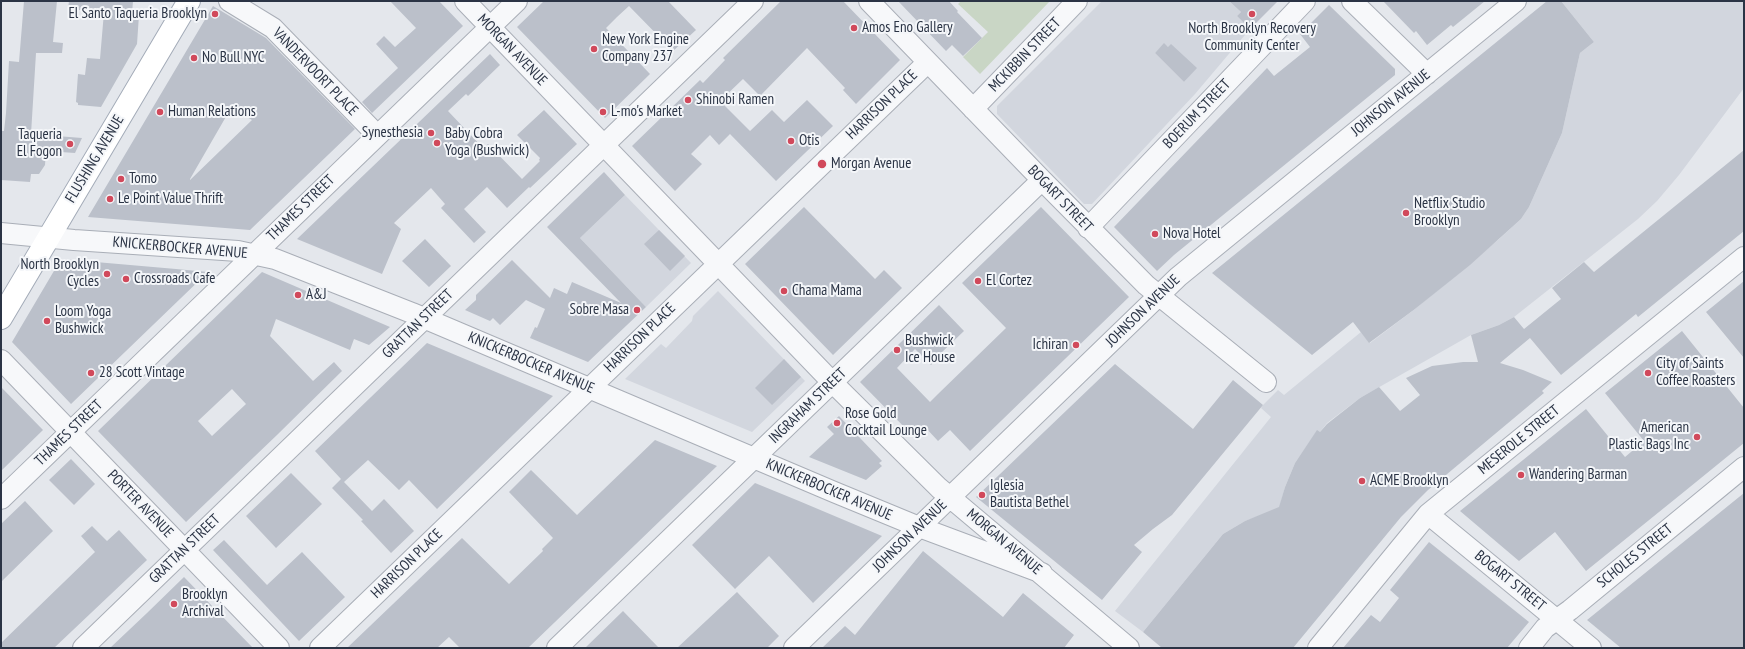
<!DOCTYPE html>
<html>
<head>
<meta charset="utf-8">
<style>
	body { margin:0 }
	#map { position:relative; width:1745px; height:649px; overflow:hidden; background:#e4e7ec; font-family:"PT Sans Narrow",sans-serif }
	canvas { display:block }
	.frame { position:absolute; inset:0; border:2px solid #2b3445; pointer-events:none }
</style>
</head>
<body>
<div id="map">
<canvas width="1745" height="649"></canvas>
<div class="frame"></div>
</div>
<script>
const context = document.querySelector('canvas').getContext('2d');
context.lineJoin = 'round';
function paint(path, color) { context.fillStyle = color; context.fill(path, 'evenodd'); }
const poly = rows => new Path2D(rows.map(r => 'M' + r).join(''));
function stroke(path, color, width, dash) { context.strokeStyle = color; context.lineWidth = width; context.lineCap = dash ? 'butt' : 'round'; context.setLineDash(dash || []); context.stroke(path); }
function write(font, color, halo, rows, align = 'center') {
  context.font = font + ' "PT Sans Narrow",sans-serif'; context.lineWidth = 4; context.setLineDash([]); context.textBaseline = 'middle'; context.strokeStyle = halo; context.fillStyle = color; for (const [text, x, y, turn = 0] of rows) {
    context.save(); context.translate(x, y); context.rotate((+turn || 0) * Math.PI / 180); context.textAlign = isNaN(turn) ? turn : align; if (halo) context.strokeText(text, 0, 0); context.fillText(text, 0, 0); context.restore();
  }
}
const built = poly([
	[1102,1,1229,1,1241,12,1237,16,1250,29,1195,94,1092,204,1084,204,997,114,997,106],
	[1164,44,1196,68,1184,82,1155,53],
	[1561,1,1744,1,1744,88,1679,175,1657,201,1638,219,1514,317,1499,325,1471,335,1360,398,1327,423,1320,432,1317,431,1295,463,1285,487,1279,509,1245,521,1223,534,1143,632,1115,611,1271,417,1261,408,1263,405,1278,390,1284,395,1361,332,1370,343,1415,309,1498,240,1521,219,1529,207,1562,133,1580,53,1594,42],
	[625,195,691,263,646,307,580,238],
	[718,291,805,381,752,432,625,379,661,344,666,348,692,321,693,316]
]);
const green = poly([
	[961,1,1050,1,980,74,963,57,988,32,958,4]
]);
const building = poly([
	[24,1,57,1,53,42,63,43,62,53,36,53,31,134,82,138,75,153,46,151,45,165,39,174,31,174,30,182,1,180,1,131,4,131,6,113,9,61,19,62],
	[69,1,133,1,132,14,139,15,137,44,101,107,78,105,78,103,76,102,78,74,85,75,87,58,100,59,104,12,68,9],
	[390,1,439,1,463,26,372,113,362,102,398,68,376,44,384,36,395,47,416,28],
	[544,1,668,1,696,30,673,51,629,6,617,17,606,28,650,74,605,118,517,27],
	[781,1,843,1,900,60,856,104,843,90,845,88,807,48,760,96,743,79,720,101,750,131,772,110,784,122,807,100,833,126,776,181,730,134,719,145,710,135,691,154,702,164,675,191,632,146,700,80,703,83,725,60,723,58],
	[898,1,949,1,958,11,957,12,982,38,963,56,952,45,946,51],
	[1229,1,1278,1,1250,29,1237,16,1241,12],
	[1383,1,1485,1,1453,27,1451,25,1427,45,1416,31,1414,33],
	[1547,1,1561,1,1594,42,1580,53,1562,133,1529,207,1521,219,1470,265,1415,309,1369,343,1353,322,1312,355,1212,273],
	[1329,5,1395,69,1395,75,1174,255,1157,271,1114,227,1267,68,1274,76,1310,47,1300,34],
	[213,6,266,38,355,129,250,230,88,217],
	[231,108,252,120,190,180,190,179],
	[1164,43,1168,47,1171,44,1197,68,1184,82,1155,53],
	[490,54,500,65,468,96,466,94,448,111,483,148,488,144,522,179,540,161,539,160,540,158,517,135,544,110,577,144,530,188,529,187,507,208,487,187,464,209,486,232,474,243,441,208,445,204,431,188,394,223,401,229,382,274,297,239],
	[1744,150,1744,231,1638,317,1636,314,1561,375,1530,338,1500,363,1523,370,1552,382,1542,391,1544,393,1428,490,1401,517,1293,648,1162,648,1143,632,1223,534,1245,521,1279,507,1285,487,1295,463,1317,430,1320,432,1327,424,1360,398,1379,387,1400,411,1420,395,1406,378,1432,366,1463,362,1478,362,1471,335,1499,325,1514,317,1524,329,1561,299,1552,288,1584,262,1594,272],
	[604,172,625,195,580,238,646,307,588,362,530,338,535,327,537,328,545,309,526,300,500,325,493,318,490,321,465,310,476,300,476,295,512,260,550,298,554,288,567,294,572,282,621,303,547,227],
	[804,207,875,279,884,270,902,288,833,355,745,264],
	[1041,207,1129,297,970,451,950,430,938,441,925,427,914,437,860,382,939,305,964,331,940,354,942,355,931,365,915,349,897,368,930,402,938,394,1006,328,962,283],
	[659,230,685,256,670,271,644,244],
	[425,239,451,266,429,287,402,261],
	[61,259,176,269,208,272,71,404,12,342],
	[262,272,390,327,369,345,354,339,350,350,276,319,270,336,313,381,334,362,342,371,277,435,186,522,98,431],
	[232,389,246,404,212,436,198,421],
	[1744,281,1744,358,1706,312],
	[1682,331,1744,408,1744,443,1685,491,1586,571,1555,532,1519,561,1460,511,1586,409,1625,457,1644,441,1605,393],
	[427,343,553,396,437,509,409,480,399,490,368,460,344,482,372,511,384,499,414,531,391,553,361,521,363,520,332,488,341,479,315,451],
	[784,359,801,377,772,405,755,388],
	[1115,364,1193,429,1233,380,1263,405,1172,515,1153,529,1134,545,1142,552,1102,600,976,497],
	[1,387,43,430,1,471],
	[839,416,882,461,879,463,882,466,866,480,809,457,834,434,827,427],
	[655,440,717,466,528,648,460,648,449,637,437,648,347,648,462,538,509,584,543,551,542,549,553,538,509,492,531,470,577,515],
	[71,459,95,484,74,505,49,480],
	[291,473,322,504,276,548,246,516],
	[755,483,799,501,882,536,813,603,769,556,735,589,692,545],
	[1744,493,1744,648,1621,648,1587,620],
	[25,501,53,531,1,582,1,524],
	[92,526,107,541,119,530,147,560,54,648,1,648,1,643,95,552,81,536],
	[224,540,267,585,302,552,345,597,299,641,213,550],
	[1429,542,1529,622,1507,648,1343,648,1371,615,1380,622,1399,598,1390,590],
	[923,551,1003,617,1023,593,1074,635,1064,648,822,648,845,626,855,635],
	[184,577,253,648,110,648,147,613],
	[737,592,779,636,767,648,677,648],
	[623,611,659,648,585,648]
]);
const minor = poly([
	[229,1,273,28,377,135],
	[465,1,832,382,939,488,1129,648],
	[869,1,1042,180,1146,285,1266,382],
	[1352,1,1427,74],
	[973,109,1077,1],
	[1088,228,1305,1],
	[1,233,74,240,238,251,275,259,412,313,834,492,919,527,1042,573],
	[1,360,279,648],
	[1,499,517,1],
	[1428,514,1591,648],
	[83,648,753,1],
	[320,648,927,63],
	[557,648,1042,180],
	[794,648,1178,277,1516,1],
	[1318,648,1428,514,1744,257],
	[1529,648,1545,628,1570,610,1744,467]
]);
const major = poly([
	[1,318,189,1]
]);
const markers = [
	[215,14,4,"#d1495b"],
	[1252,14,4,"#d1495b"],
	[854,28,4,"#d1495b"],
	[594,49,4,"#d1495b"],
	[194,58,4,"#d1495b"],
	[688,100,4,"#d1495b"],
	[160,112,4,"#d1495b"],
	[603,112,4,"#d1495b"],
	[431,133,4,"#d1495b"],
	[791,141,4,"#d1495b"],
	[437,143,4,"#d1495b"],
	[70,144,4,"#d1495b"],
	[822,164,5,"#d1495b"],
	[121,179,4,"#d1495b"],
	[110,199,4,"#d1495b"],
	[1406,213,4,"#d1495b"],
	[1155,234,4,"#d1495b"],
	[107,274,4,"#d1495b"],
	[126,279,4,"#d1495b"],
	[978,281,4,"#d1495b"],
	[784,291,4,"#d1495b"],
	[298,295,4,"#d1495b"],
	[637,310,4,"#d1495b"],
	[47,321,4,"#d1495b"],
	[1076,345,4,"#d1495b"],
	[897,350,4,"#d1495b"],
	[91,373,4,"#d1495b"],
	[1648,373,4,"#d1495b"],
	[837,423,4,"#d1495b"],
	[1697,437,4,"#d1495b"],
	[1521,475,4,"#d1495b"],
	[1362,481,4,"#d1495b"],
	[982,495,4,"#d1495b"],
	[174,604,4,"#d1495b"]
];
const poiNames = [
	["El Santo Taqueria Brooklyn",207,14,"right"],
	["Amos Eno Gallery",862,28],
	["North Brooklyn Recovery",1252,29,"center"],
	["Community Center",1252,46,"center"],
	["New York Engine",602,40],
	["Company 237",602,57],
	["No Bull NYC",202,58],
	["Shinobi Ramen",696,100],
	["Human Relations",168,112],
	["L-mo's Market",611,112],
	["Synesthesia",423,133,"right"],
	["Baby Cobra",445,134],
	["Yoga (Bushwick)",445,151],
	["Taqueria",62,135,"right"],
	["El Fogon",62,152,"right"],
	["Otis",799,141],
	["Morgan Avenue",831,164],
	["Tomo",129,179],
	["Le Point Value Thrift",118,199],
	["Netflix Studio",1414,204],
	["Brooklyn",1414,221],
	["Nova Hotel",1163,234],
	["North Brooklyn",99,265,"right"],
	["Cycles",99,282,"right"],
	["Crossroads Cafe",134,279],
	["El Cortez",986,281],
	["Chama Mama",792,291],
	["A&J",306,295],
	["Sobre Masa",629,310,"right"],
	["Loom Yoga",55,312],
	["Bushwick",55,329],
	["Bushwick",905,341],
	["Ice House",905,358],
	["Ichiran",1068,345,"right"],
	["City of Saints",1656,364],
	["Coffee Roasters",1656,381],
	["28 Scott Vintage",99,373],
	["Rose Gold",845,414],
	["Cocktail Lounge",845,431],
	["American",1689,428,"right"],
	["Plastic Bags Inc",1689,445,"right"],
	["Wandering Barman",1529,475],
	["ACME Brooklyn",1370,481],
	["Iglesia",990,486],
	["Bautista Bethel",990,503],
	["Brooklyn",182,595],
	["Archival",182,612]
];
const streetNames = [
	["MORGAN AVENUE",512,50,46],
	["MCKIBBIN STREET",1025,55,-46],
	["VANDERVOORT PLACE",315,72,46],
	["JOHNSON AVENUE",1391,103,-39],
	["HARRISON PLACE",882,105,-44],
	["BOERUM STREET",1197,114,-46],
	["FLUSHING AVENUE",95,159,-59],
	["BOGART STREET",1060,199,46],
	["THAMES STREET",301,208,-44],
	["KNICKERBOCKER AVENUE",180,248,5],
	["JOHNSON AVENUE",1143,311,-44],
	["GRATTAN STREET",418,324,-44],
	["HARRISON PLACE",640,338,-44],
	["KNICKERBOCKER AVENUE",531,363,23],
	["INGRAHAM STREET",808,406,-44],
	["THAMES STREET",69,433,-44],
	["MESEROLE STREET",1519,440,-39],
	["KNICKERBOCKER AVENUE",829,490,23],
	["PORTER AVENUE",140,504,46],
	["JOHNSON AVENUE",910,536,-44],
	["MORGAN AVENUE",1004,542,40],
	["GRATTAN STREET",185,549,-44],
	["SCHOLES STREET",1635,556,-39],
	["HARRISON PLACE",407,564,-44],
	["BOGART STREET",1510,581,39]
];
paint(built, '#d2d6de');
paint(green, '#c9d6c5');
paint(building, '#bbc0ca');
stroke(minor, '#a9aeb7', 22);
stroke(major, '#a3abb8', 24);
stroke(minor, '#f7f8fa', 20);
stroke(major, '#fff', 22);
for (const [x, y, r, color] of markers) { const dot = new Path2D(); dot.arc(x, y, r, 0, 2 * Math.PI); context.fillStyle = color; context.fill(dot); stroke(dot, '#f4f6f9', 1.5); }
write('15px', '#2b3445', '#f4f6f9', poiNames, 'left');
write('15px', '#2b3445', '#f4f6f9', streetNames);
</script>
</body>
</html>
